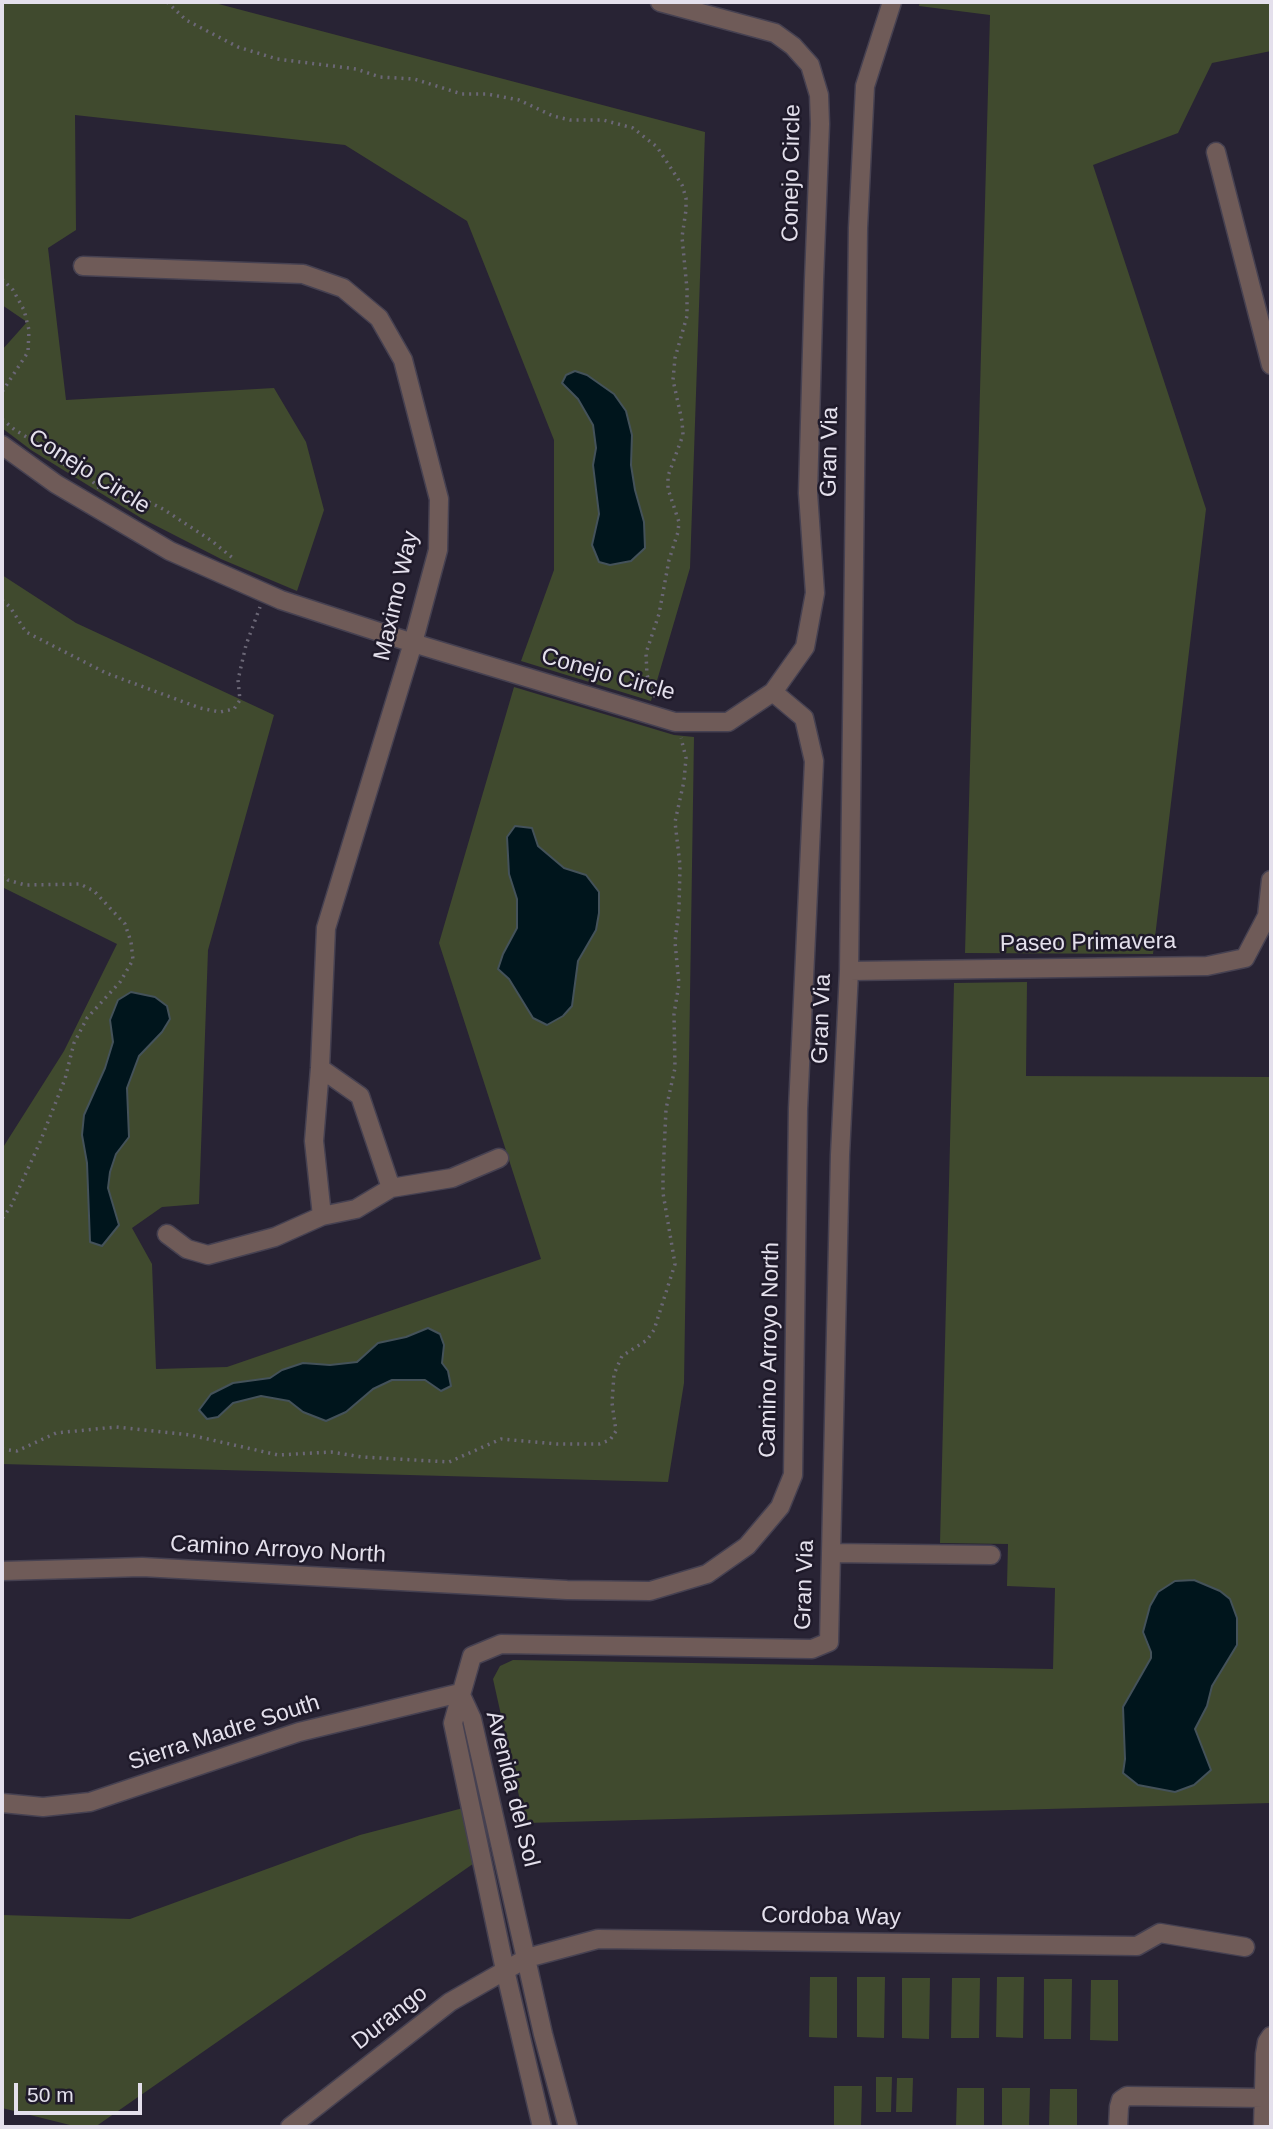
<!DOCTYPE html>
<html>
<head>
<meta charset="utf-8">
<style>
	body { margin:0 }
	#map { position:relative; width:1273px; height:2129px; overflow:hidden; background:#282334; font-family:Arial,sans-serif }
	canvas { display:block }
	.frame { position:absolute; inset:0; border:4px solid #e4e0ec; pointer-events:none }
	.scale { position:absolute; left:14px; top:2083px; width:128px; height:32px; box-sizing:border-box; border:4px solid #e4e0ec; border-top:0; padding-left:9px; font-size:21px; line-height:24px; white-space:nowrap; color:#e4e0ec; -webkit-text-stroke:5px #1f1a2a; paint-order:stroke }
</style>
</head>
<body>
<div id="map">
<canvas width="1273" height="2129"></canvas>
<div class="frame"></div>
<div class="scale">50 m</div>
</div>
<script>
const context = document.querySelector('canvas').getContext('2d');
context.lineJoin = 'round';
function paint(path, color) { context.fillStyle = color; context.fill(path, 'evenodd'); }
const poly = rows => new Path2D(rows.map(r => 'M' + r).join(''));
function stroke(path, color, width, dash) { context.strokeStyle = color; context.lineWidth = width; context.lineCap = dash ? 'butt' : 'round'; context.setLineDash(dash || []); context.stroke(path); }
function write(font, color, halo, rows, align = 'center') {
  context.font = font + ' Arial,sans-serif'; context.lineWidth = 5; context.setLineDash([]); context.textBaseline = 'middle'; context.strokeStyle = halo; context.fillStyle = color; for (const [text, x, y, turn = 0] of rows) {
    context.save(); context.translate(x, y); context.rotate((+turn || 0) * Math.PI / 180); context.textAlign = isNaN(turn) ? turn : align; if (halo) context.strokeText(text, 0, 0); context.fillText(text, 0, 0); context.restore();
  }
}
const green = poly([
	[2,2,211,2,705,132,690,568,651,701,521,661,554,570,554,440,467,221,345,145,75,115,76,230,48,248,66,400,274,388,306,442,324,510,297,591,221,559,141,518,31,450,2,428,2,350,27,322,2,305],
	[920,2,1271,2,1271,51,1212,63,1178,133,1093,165,1206,509,1153,954,965,953,990,15,919,6],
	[2,575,76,623,274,715,208,950,199,1204,162,1207,132,1228,152,1264,156,1369,227,1367,541,1259,439,943,514,687,674,735,694,737,684,1383,668,1482,2,1464,2,1149,64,1051,117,944,2,887],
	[1027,982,1026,1076,1271,1077,1271,1803,525,1823,493,1679,500,1666,513,1660,1053,1669,1055,1588,1007,1586,1008,1544,940,1543,954,983],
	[467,1807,480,1859,95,2127,78,2127,2,2108,2,1915,130,1919,360,1835],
	[810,1977,837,1977,837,2038,809,2037],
	[857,1977,885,1977,884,2038,857,2037],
	[997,1977,1024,1977,1023,2038,996,2037],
	[902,1978,930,1978,929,2039,902,2038],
	[952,1978,980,1978,979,2038,951,2038],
	[1044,1979,1072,1979,1071,2039,1044,2039],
	[1091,1980,1118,1980,1118,2041,1090,2040],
	[876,2077,892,2077,891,2112,876,2112],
	[897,2078,913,2078,912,2112,896,2112],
	[834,2086,862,2086,861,2127,834,2127],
	[957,2088,984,2088,984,2127,956,2127],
	[1002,2088,1030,2088,1029,2127,1002,2127],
	[1050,2089,1077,2089,1077,2127,1049,2127]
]);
const water = poly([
	[575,371,587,375,614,394,626,411,632,435,631,465,635,490,644,522,645,548,631,561,610,565,599,562,592,545,599,514,593,465,596,448,593,425,578,399,562,383,566,375,575,371],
	[515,826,532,828,538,846,564,868,586,875,599,892,599,913,596,930,578,961,572,1006,563,1016,547,1025,533,1018,509,979,498,969,503,954,517,928,517,899,509,874,507,837,515,826],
	[131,992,155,997,167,1006,170,1019,162,1032,139,1056,127,1088,129,1137,116,1154,110,1172,108,1188,119,1225,102,1246,90,1242,87,1163,82,1135,84,1115,105,1068,113,1042,110,1020,118,1000,131,992],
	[428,1328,440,1334,444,1345,442,1363,448,1371,451,1386,441,1391,425,1380,392,1380,373,1389,346,1412,326,1421,303,1412,289,1401,261,1396,233,1403,218,1417,207,1419,199,1410,211,1394,233,1383,270,1378,282,1370,303,1363,330,1365,357,1362,378,1343,406,1337,428,1328],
	[1194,1580,1220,1591,1230,1599,1237,1618,1237,1645,1212,1686,1207,1706,1195,1729,1211,1770,1194,1785,1175,1792,1138,1785,1123,1773,1125,1759,1123,1707,1151,1658,1151,1652,1143,1632,1150,1606,1158,1592,1175,1581,1194,1580]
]);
const path = poly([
	[167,2,186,20,238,47,277,59,356,69,380,77,414,79,462,94,487,94,519,100,553,116,570,120,603,120,633,128,657,147,682,185,686,198,686,210,682,237,687,289,687,316,675,358,673,380,682,421,683,435,668,476,668,489,679,522,678,532,669,560,659,614,646,653,647,675,656,699],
	[2,279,13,290,24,310,29,330,28,352,2,392],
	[2,419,15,430,40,445,48,454,70,468,82,471,99,488],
	[114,497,149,502,163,509,212,541,235,560],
	[2,600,10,607,26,632,106,673,200,708,220,712,234,709,240,700,238,680,246,645,260,607],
	[2,875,8,880,25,885,80,884,94,891,125,924,131,942,133,960,120,982,87,1018,74,1043,65,1079,40,1142,11,1206,2,1219],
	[2,1449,17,1451,56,1433,116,1427,190,1435,278,1455,331,1452,362,1457,449,1462,501,1439,557,1444,599,1444,610,1440,616,1431,612,1403,614,1374,622,1356,647,1340,654,1330,675,1264,663,1193,663,1175,666,1109,675,1068,674,1014,679,984,675,942,679,909,680,865,675,822,684,781,686,758,681,738]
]);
const minor = poly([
	[1216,152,1271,365],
	[83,266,303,274,343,288,379,318,403,360,439,499,438,550,413,643,326,928,320,1068,314,1141,322,1216],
	[2,445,56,484,170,551,281,600,413,643,675,722,728,722,773,692,805,647,815,593,808,493,814,280,820,124,819,95,810,65,793,46,775,33,660,2],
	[849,971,1207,966,1245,958,1267,916,1271,880],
	[320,1068,360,1096,391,1188],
	[167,1234,187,1249,208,1255,275,1237,322,1216,356,1209,391,1188,452,1178,499,1158],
	[831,1553,991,1555],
	[2,1571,142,1567,567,1590,650,1591,707,1574,747,1546,780,1507,793,1475,798,1109,814,761,804,718,773,692],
	[460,1693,472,1719,543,2034,568,2127],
	[2,1803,43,1807,90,1802,299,1732,460,1693],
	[290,2127,450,2002,527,1958,598,1939,1137,1946,1160,1933,1245,1947],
	[542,2127,505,1970,453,1723,472,1656,501,1644,812,1649,829,1642,840,1155,849,971,858,228,865,86,892,2],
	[1118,2127,1119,2107,1121,2100,1127,2096,1264,2098,1271,2105],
	[1263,2127,1265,2054,1267,2042,1271,2036]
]);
const streetNames = [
	["Conejo Circle",792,173,-89],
	["Gran Via",830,452,-89],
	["Conejo Circle",89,472,32],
	["Maximo Way",397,596,-77],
	["Conejo Circle",608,675,16],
	["Paseo Primavera",1088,943,-1],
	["Gran Via",822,1019,-88],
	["Camino Arroyo North",770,1350,-89],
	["Camino Arroyo North",278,1550,3],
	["Gran Via",805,1585,-88],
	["Sierra Madre South",224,1733,-18],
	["Avenida del Sol",512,1789,76],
	["Cordoba Way",831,1917,1],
	["Durango",390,2018,-38]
];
paint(green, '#404a2e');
paint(water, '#00151c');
stroke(water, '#44525a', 2);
stroke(minor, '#464151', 21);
stroke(path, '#6b6776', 3.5, [2, 5]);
stroke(minor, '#6f5b58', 18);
write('23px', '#e4e0ec', '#1f1a2a', streetNames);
</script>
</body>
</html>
